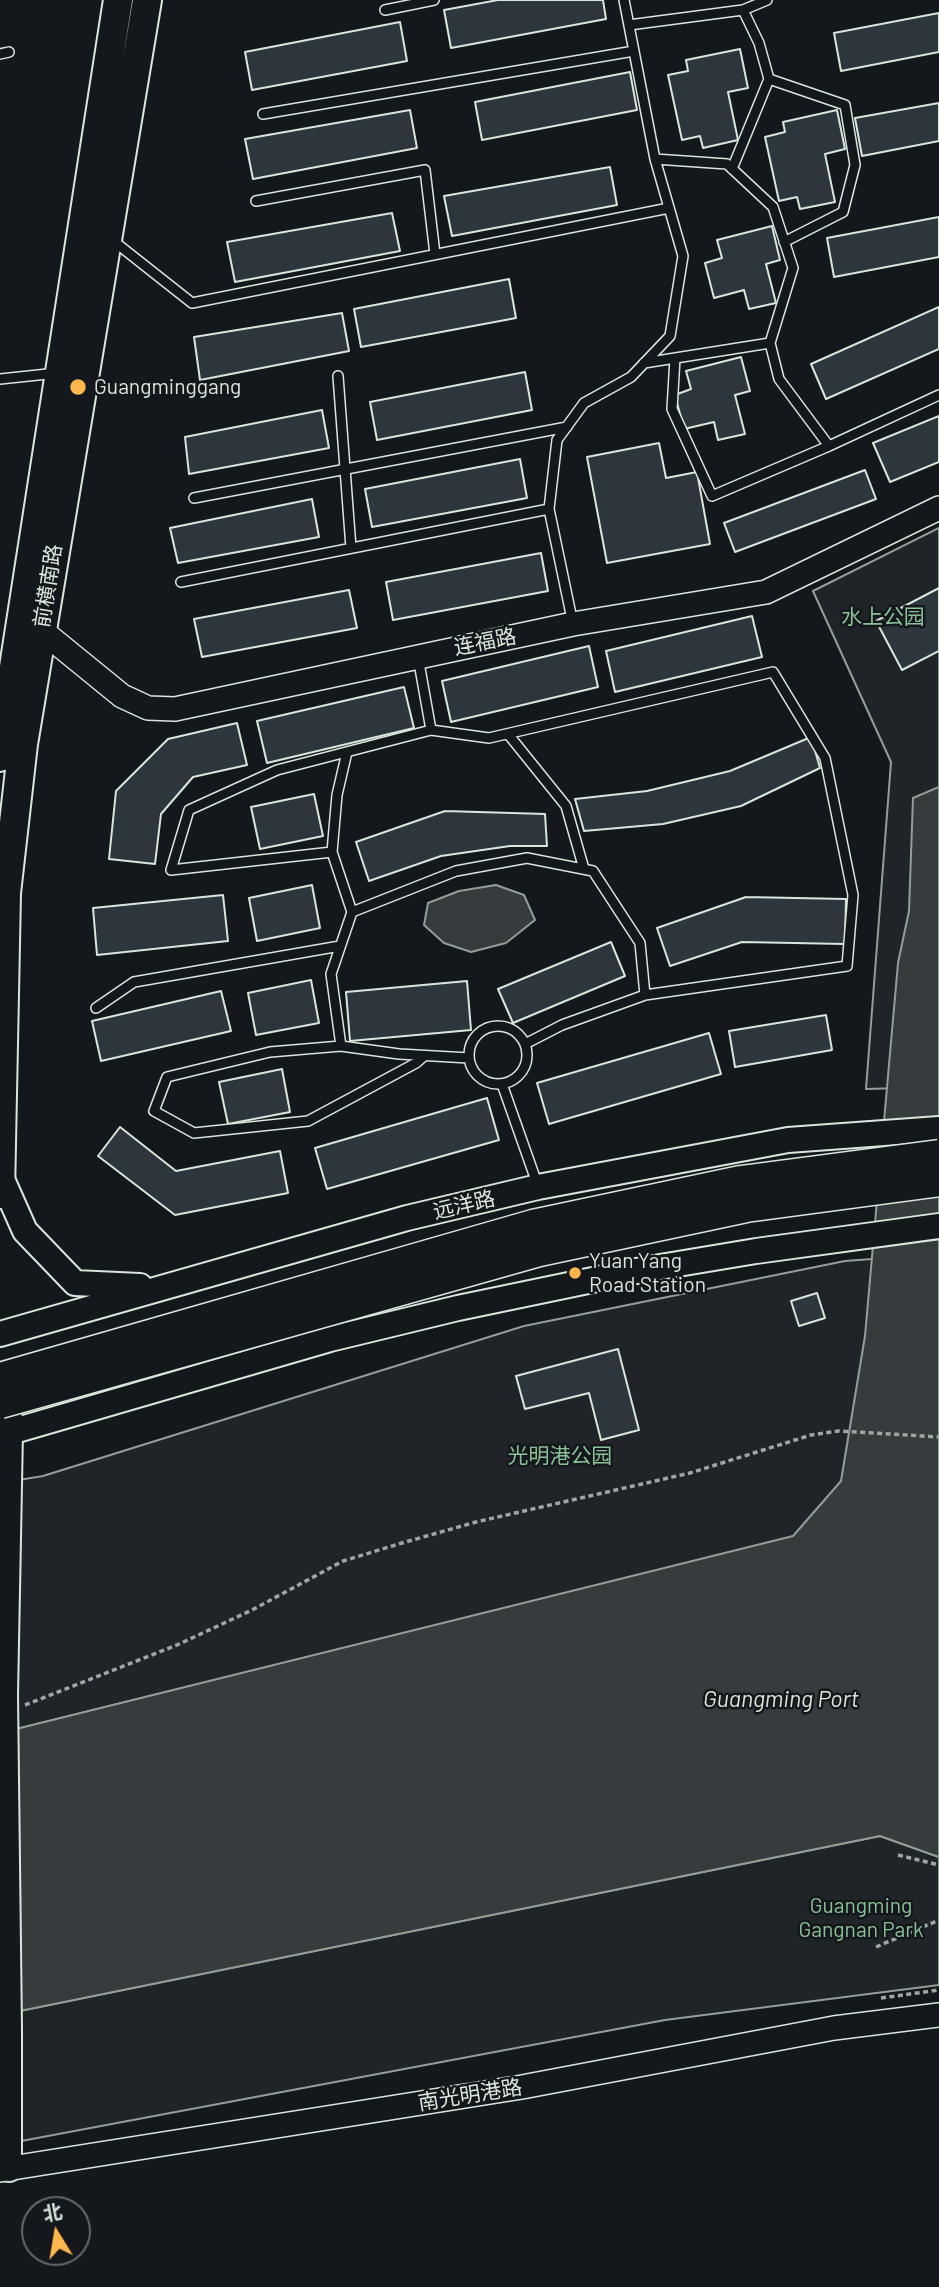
<!DOCTYPE html>
<html>
<head>
<meta charset="utf-8">
<style>
	body { margin:0 }
	#map { position:relative; width:939px; height:2287px; overflow:hidden; background:#14181c; font-family:Barlow,"Noto Sans SC",sans-serif }
	canvas { display:block }
	.north { position:absolute; left:21px; top:2196px; width:70px; height:70px; box-sizing:border-box; background:#14181c; border:2px solid #626a69; border-radius:50%; rotate:349deg; font-size:19px; font-weight:700; line-height:28px; text-align:center; color:#d8e6dc }
	.north::after { content:''; display:block; margin:auto; width:24px; height:32px; background:#ffb74d; clip-path:polygon(50% 0,100% 100%,50% 72%,0 100%) }
</style>
</head>
<body>
<div id="map">
<canvas width="939" height="2287"></canvas>
<div class="north">北</div>
</div>
<script>
const context = document.querySelector('canvas').getContext('2d');
context.lineJoin = 'round';
function paint(path, color) { context.fillStyle = color; context.fill(path, 'evenodd'); }
const poly = rows => new Path2D(rows.map(r => 'M' + r).join(''));
function stroke(path, color, width, dash) { context.strokeStyle = color; context.lineWidth = width; context.lineCap = dash ? 'butt' : 'round'; context.setLineDash(dash || []); context.stroke(path); }
function write(font, color, halo, rows, align = 'center') {
  context.font = font + ' Barlow,"Noto Sans SC",sans-serif'; context.lineWidth = 5; context.setLineDash([]); context.textBaseline = 'middle'; context.strokeStyle = halo; context.fillStyle = color; for (const [text, x, y, turn = 0] of rows) {
    context.save(); context.translate(x, y); context.rotate((+turn || 0) * Math.PI / 180); context.textAlign = isNaN(turn) ? turn : align; if (halo) context.strokeText(text, 0, 0); context.fillText(text, 0, 0); context.restore();
  }
}
const green = poly([
	[939,528,939,1087,866,1089,891,762,813,591,939,528],
	[939,1254,939,1543,793,1537,0,1733,0,1483,43,1476,524,1326,845,1261,939,1254],
	[880,1836,939,1857,939,1985,665,2020,0,2145,0,2015,880,1836]
]);
const water = poly([
	[939,787,939,1857,880,1836,0,2015,0,1733,793,1536,841,1481,865,1336,898,963,909,911,913,798,939,787],
	[496,885,524,895,535,920,506,943,471,952,444,943,424,925,428,903,459,891,496,885]
]);
const building = poly([
	[498,0,603,0,606,19,451,48,444,10,498,0],
	[939,13,939,52,841,71,834,33,939,13],
	[400,22,407,61,252,90,245,52,400,22],
	[740,49,748,88,728,92,738,140,703,148,700,136,682,140,668,75,688,71,686,60,740,49],
	[630,72,637,110,482,140,475,102,630,72],
	[939,103,939,141,862,156,855,118,939,103],
	[410,110,417,148,253,179,245,139,410,110],
	[837,110,845,149,825,154,835,202,800,209,797,197,779,201,765,137,785,132,783,122,837,110],
	[610,167,617,205,452,236,444,196,610,167],
	[392,213,400,251,235,282,227,242,392,213],
	[939,217,939,257,834,277,827,238,939,217],
	[772,226,780,260,766,264,776,303,749,309,744,290,714,298,705,263,722,258,717,240,772,226],
	[509,279,516,318,361,347,354,309,509,279],
	[939,307,939,349,826,399,811,364,939,307],
	[342,313,349,351,200,380,194,337,342,313],
	[741,357,750,391,735,395,745,434,718,440,714,422,684,429,675,395,691,389,686,371,741,357],
	[525,372,532,410,377,440,370,402,525,372],
	[322,410,329,448,189,474,185,437,322,410],
	[939,416,939,462,890,482,873,443,939,416],
	[659,443,666,478,697,472,710,544,607,563,587,457,659,443],
	[520,459,527,498,372,527,365,489,520,459],
	[865,470,876,499,735,552,724,523,865,470],
	[312,499,319,537,178,563,170,528,312,499],
	[541,553,548,591,393,620,386,582,541,553],
	[939,588,939,651,902,670,876,621,939,588],
	[349,590,357,628,202,657,194,619,349,590],
	[752,616,762,657,615,692,606,651,752,616],
	[589,646,598,687,451,722,442,681,589,646],
	[404,687,414,728,267,763,257,721,404,687],
	[237,723,247,765,193,777,161,814,155,864,109,859,116,791,168,739,237,723],
	[811,737,820,768,741,806,663,824,584,831,575,799,647,791,730,771,811,737],
	[314,794,323,836,260,849,251,807,314,794],
	[445,811,545,814,547,846,510,846,441,856,369,881,356,842,445,811],
	[312,885,320,928,257,941,249,898,312,885],
	[223,895,228,941,97,955,93,908,223,895],
	[746,897,846,899,845,944,742,942,670,966,657,928,746,897],
	[611,942,625,976,513,1023,498,989,611,942],
	[311,980,319,1023,256,1035,248,993,311,980],
	[467,981,471,1030,350,1041,346,992,467,981],
	[221,991,231,1031,101,1061,92,1021,221,991],
	[826,1015,832,1050,735,1067,729,1031,826,1015],
	[709,1033,721,1074,549,1124,537,1083,709,1033],
	[282,1069,290,1112,228,1124,219,1082,282,1069],
	[487,1098,499,1140,327,1189,315,1148,487,1098],
	[120,1127,176,1171,280,1151,288,1193,175,1215,98,1156,120,1127],
	[817,1293,825,1318,799,1326,791,1301,817,1293],
	[618,1349,639,1430,601,1440,589,1393,525,1409,516,1376,618,1349]
]);
const path = poly([
	[25,1705,177,1645,252,1610,343,1561,402,1543,476,1522,690,1473,811,1435,839,1431,939,1437],
	[898,1855,939,1865],
	[876,1947,939,1920],
	[881,1998,939,1990]
]);
const service = poly([
	[385,10,434,0],
	[743,10,767,0],
	[629,25,743,10,759,43,769,79,732,169],
	[0,54,9,52],
	[769,79,845,105,855,165,843,212,784,242],
	[263,114,634,51],
	[655,159,727,164,773,207,793,268,770,343,779,379,829,446,712,496,672,409,675,358],
	[256,201,425,170,435,254],
	[111,239,192,303,669,208],
	[644,363,770,343],
	[338,376,351,548],
	[0,379,57,373],
	[829,446,939,395],
	[194,498,567,427],
	[181,582,549,509],
	[573,624,549,509,557,440,584,403,631,377,670,336,683,256,655,159,624,0],
	[418,657,431,730,489,738,773,672,825,758,853,895,847,966,645,995],
	[508,734,566,806,584,869],
	[332,852,337,795,347,752],
	[352,912,332,852,171,870,189,810,277,770,431,730],
	[96,1008,134,982,340,946],
	'469 1055a29 29 0 1 1 58 0a29 29 0 1 1-58 0Z',
	[341,1046,270,1052,167,1077,154,1111,194,1133,308,1121,416,1063,424,1056],
	[469,1058,399,1054,341,1046,331,974,352,912,456,871,527,858,593,871,640,943,645,995,562,1025,525,1044],
	[502,1084,538,1186]
]);
const tertiary = poly([
	[41,630,122,696,148,708,175,709,573,624,766,592,939,508],
	[0,2170,522,2087,834,2028,939,2015]
]);
const secondary = poly([
	[1,1177,25,1231,75,1283,140,1286],
	[0,1334,407,1218,538,1187,788,1140,939,1129],
	[0,1435,330,1339,458,1308,636,1271,756,1251,939,1226],
	[5,1695,10,1432],
	[9,2030,9,2169]
]);
const primary = poly([
	[0,757,118,0],
	[0,1194,6,893,23,744,147,0],
	[2,1379,10,1432]
]);
const secondaryBridge = poly([
	[5,1695,9,2030]
]);
const trunkBridge = poly([
	[0,1378,533,1225,741,1181,939,1155],
	[0,1403,539,1251,746,1207,939,1181]
]);
const markers = [
	[78,387,9,"#ffb74d"],
	[575,1273,7,"#ffb74d"]
];
const poiNames = [
	["Guangminggang",94,387],
	["Yuan Yang",589,1261],
	["Road Station",589,1285]
];
const streetNames = [
	["前横南路",48,586,-81],
	["连福路",485,642,-11],
	["远洋路",464,1205,-13],
	["南光明港路",470,2095,-9]
];
const parkNames = [
	["水上公园",883,617],
	["光明港公园",560,1456],
	["Guangming",861,1906],
	["Gangnan Park",861,1930]
];
const waterNames = [
	["Guangming Port",781,1699]
];
paint(green, '#202428');
stroke(green, '#939e99', 2);
paint(water, '#363b3e');
stroke(water, '#939e99', 2);
paint(building, '#2c363c');
stroke(building, '#d8e6dc', 2);
stroke(service, '#d8e6dc', 12);
stroke(tertiary, '#d8e6dc', 26);
stroke(secondary, '#d8e6dc', 28);
stroke(primary, '#d8e6dc', 32);
stroke(path, '#9da8a2', 3.5, [5, 3.5]);
stroke(service, '#14181c', 9);
stroke(tertiary, '#14181c', 23);
stroke(secondary, '#14181c', 24);
stroke(primary, '#14181c', 28);
stroke(secondaryBridge, '#d8e6dc', 28, []);
stroke(trunkBridge, '#d8e6dc', 33, []);
stroke(secondaryBridge, '#14181c', 24);
stroke(trunkBridge, '#14181c', 30);
for (const [x, y, r, color] of markers) { const dot = new Path2D(); dot.arc(x, y, r, 0, 2 * Math.PI); context.fillStyle = color; context.fill(dot); stroke(dot, '#14181c', 2.5); }
write('21px', '#d8e6dc', '#14181c', poiNames, 'left');
write('21px', '#d8e6dc', '#14181c', streetNames);
write('21px', '#8ac095', '#14181c', parkNames);
write('italic 23px', '#d8e6dc', '#14181c', waterNames);
</script>
</body>
</html>
